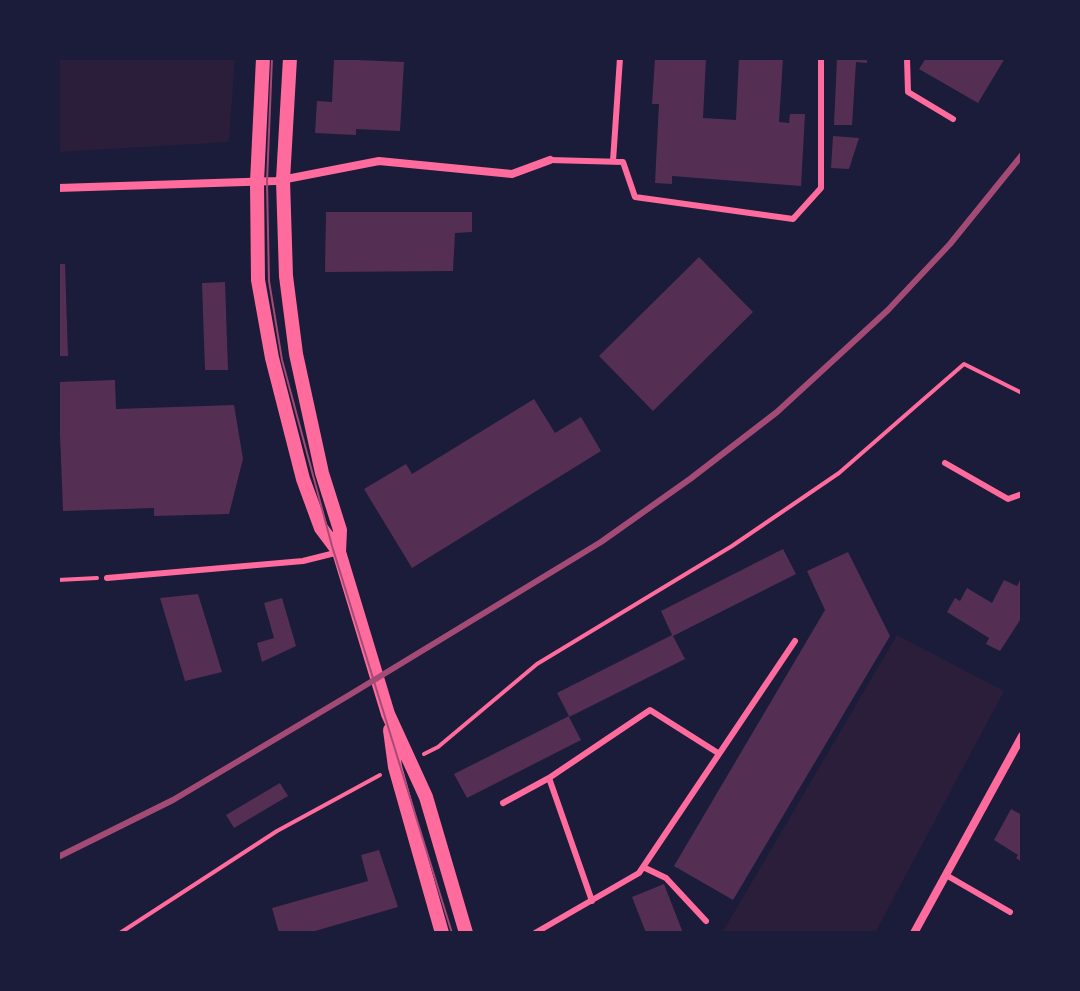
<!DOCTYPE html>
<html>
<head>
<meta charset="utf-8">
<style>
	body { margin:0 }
	#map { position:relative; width:1080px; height:991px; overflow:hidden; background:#1b1b3a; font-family:Signika,sans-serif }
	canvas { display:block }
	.frame { position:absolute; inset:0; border:60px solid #1b1b3a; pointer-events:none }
</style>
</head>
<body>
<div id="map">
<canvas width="1080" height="991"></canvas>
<div class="frame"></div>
</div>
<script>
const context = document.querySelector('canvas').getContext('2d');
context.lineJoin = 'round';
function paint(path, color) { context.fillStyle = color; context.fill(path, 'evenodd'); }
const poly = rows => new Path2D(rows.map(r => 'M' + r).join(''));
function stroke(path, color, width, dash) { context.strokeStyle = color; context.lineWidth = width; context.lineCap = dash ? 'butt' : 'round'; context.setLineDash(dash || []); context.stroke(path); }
const green = poly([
	[58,58,235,58,229,142,58,152],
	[897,635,1004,691,875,933,722,933]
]);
const building = poly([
	[655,58,706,58,703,118,736,120,739,58,783,58,779,122,789,123,790,114,805,114,801,186,672,176,672,184,655,183,659,104,652,104],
	[837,58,867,58,867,63,856,62,852,125,834,125],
	[926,58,1005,58,978,103,919,69],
	[334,59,404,62,400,131,356,129,356,135,315,133,317,101,332,102],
	[833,136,859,138,849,169,831,168],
	[326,212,472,212,472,232,455,233,453,271,325,272],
	[699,257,753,312,653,411,599,356],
	[58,264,65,264,68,356,58,356],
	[225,282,228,370,205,370,202,283],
	[115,380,116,409,234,405,243,459,229,514,154,516,154,508,63,511,58,382],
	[534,399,555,433,581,417,601,451,412,568,364,489,406,464,412,474],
	[783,549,796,574,673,636,685,659,569,717,581,740,467,798,454,774,569,716,557,693,672,635,661,611],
	[848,552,890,636,733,900,674,866,825,610,807,571],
	[1022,576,1022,617,1000,651,986,644,989,638,947,612,955,598,960,601,967,588,992,603,1004,580,1017,586],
	[198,594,222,672,185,681,160,598],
	[282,598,296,646,262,662,257,643,274,638,264,603],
	[280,783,288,796,234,828,226,815],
	[1011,809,1022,815,1022,862,1016,858,1018,855,994,840],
	[379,850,398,907,308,933,279,933,272,908,368,881,361,855],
	[664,884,683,933,646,933,632,897]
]);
const path = poly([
	[58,580,97,578],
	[424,754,438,747,537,664,732,546,839,473,964,364,1022,393],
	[120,933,277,831,380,775]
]);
const service = poly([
	[907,58,908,92,953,119],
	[550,160,623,162,635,197,793,219,821,188,821,58],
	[613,161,620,58],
	[945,463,1008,499,1022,494],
	[107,578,303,561,339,552],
	[503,803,549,778],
	[643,867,666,878,706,921],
	[946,875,1010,912],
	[592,901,549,778,650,710,718,753],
	[535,933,639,873,795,641]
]);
const minor = poly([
	[58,188,276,181,379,161,512,174,550,160],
	[914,933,1022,736]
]);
const tertiary = poly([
	[263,58,257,182,258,280,272,358,303,479,321,528,339,552],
	[290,58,283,180,286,276,296,354,322,473,340,530,339,552,388,714,426,797,466,933],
	[390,730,395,767,442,933]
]);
const tram = poly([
	[272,58,267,182,269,281,282,360,332,546,452,933]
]);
const rail = poly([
	[58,857,173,800,351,694,601,542,690,479,777,412,888,310,950,244,1022,155]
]);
paint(green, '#2a1e3b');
paint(building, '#542f53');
stroke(path, '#ff6b9d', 4);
stroke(service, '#ff6b9d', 6);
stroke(minor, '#ff6b9d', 8);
stroke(tertiary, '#ff6b9d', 14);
stroke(tram, '#a44b75', 2);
stroke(rail, '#a44b75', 6);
</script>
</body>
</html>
